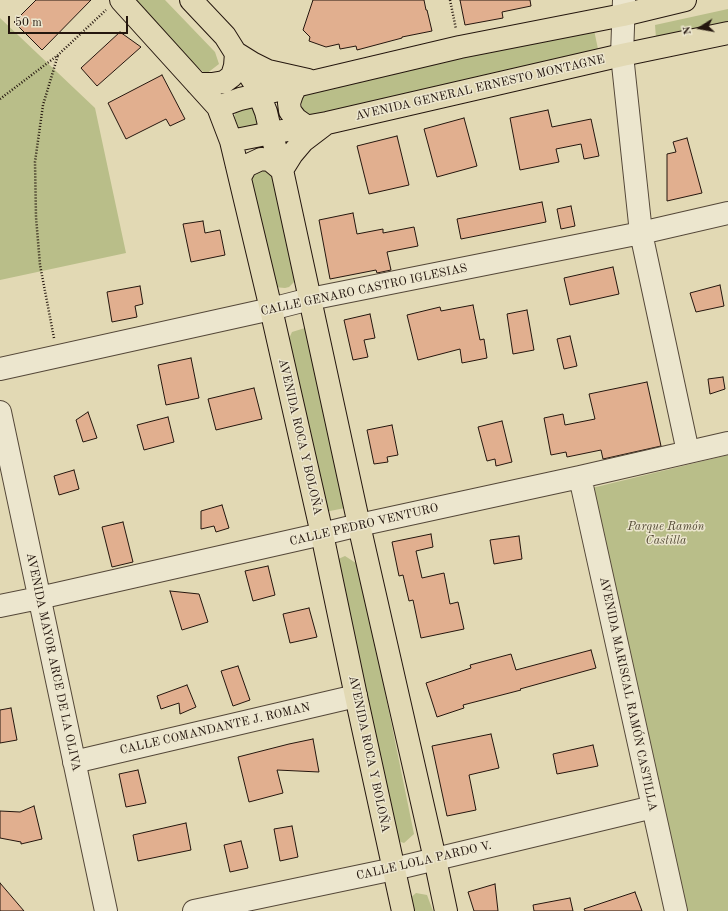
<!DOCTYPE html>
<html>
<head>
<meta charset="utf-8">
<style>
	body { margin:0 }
	#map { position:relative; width:728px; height:911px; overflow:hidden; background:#e2d9b4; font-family:"Old Standard TT",serif }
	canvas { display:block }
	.north { position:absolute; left:680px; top:8px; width:40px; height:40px; -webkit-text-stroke:3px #ece6ce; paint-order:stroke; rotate:259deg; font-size:11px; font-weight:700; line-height:16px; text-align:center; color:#24160e }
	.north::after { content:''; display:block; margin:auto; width:14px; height:18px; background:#24160e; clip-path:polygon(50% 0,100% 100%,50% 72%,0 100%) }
	.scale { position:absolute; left:8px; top:16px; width:120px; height:18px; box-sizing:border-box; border:2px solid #24160e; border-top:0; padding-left:5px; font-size:12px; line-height:14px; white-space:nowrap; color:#24160e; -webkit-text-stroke:3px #ece6ce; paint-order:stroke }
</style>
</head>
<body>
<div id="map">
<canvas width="728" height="911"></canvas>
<div class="north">N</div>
<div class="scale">50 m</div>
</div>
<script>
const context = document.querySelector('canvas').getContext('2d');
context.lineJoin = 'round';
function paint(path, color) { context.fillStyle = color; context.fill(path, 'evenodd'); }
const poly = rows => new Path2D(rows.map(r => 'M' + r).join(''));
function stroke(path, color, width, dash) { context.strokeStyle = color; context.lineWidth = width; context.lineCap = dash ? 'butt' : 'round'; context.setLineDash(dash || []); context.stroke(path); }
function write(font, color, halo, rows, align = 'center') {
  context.font = font + ' "Old Standard TT",serif'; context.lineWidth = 3; context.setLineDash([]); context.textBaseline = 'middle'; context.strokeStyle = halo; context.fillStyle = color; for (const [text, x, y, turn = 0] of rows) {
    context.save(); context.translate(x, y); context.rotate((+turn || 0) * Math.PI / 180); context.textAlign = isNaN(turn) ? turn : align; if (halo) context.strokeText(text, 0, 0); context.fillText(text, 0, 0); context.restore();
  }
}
const green = poly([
	[134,0,165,0,215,52,219,64,206,74,188,59],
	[728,9,728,23,656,38,655,25],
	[0,18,95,108,126,253,0,280],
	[594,30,598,49,313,120,303,112,301,100,305,92],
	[253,106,261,125,240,130,237,127,234,118,235,114,237,110],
	[272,169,298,278,289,287,285,288,274,287,271,278,251,174],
	[305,328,310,333,345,508,325,512,287,343,292,332],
	[728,455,728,911,686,911,592,488],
	[345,556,359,565,414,834,404,843,392,839,336,560],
	[416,893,427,895,433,911,411,911,409,899]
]);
const building = poly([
	[36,0,91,0,42,50,14,22,36,0],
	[313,0,424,0,426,10,427,10,432,31,402,37,402,38,357,50,356,46,340,49,339,44,326,47,309,41,310,37,303,30,313,0],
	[460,0,530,0,531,6,502,12,503,18,465,25,460,0],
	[120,32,141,47,97,86,81,68,120,32],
	[162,75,185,119,170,126,166,119,126,139,108,103,162,75],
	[548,110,552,127,591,119,599,156,584,159,581,144,556,149,559,162,520,170,510,118,548,110],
	[464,118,477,166,437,177,424,129,464,118],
	[397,136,409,185,369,194,357,146,397,136],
	[687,138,702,193,667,201,667,154,676,152,673,142,687,138],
	[542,202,546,222,461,239,457,219,542,202],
	[571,206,575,226,561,229,557,209,571,206],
	[353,213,357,234,383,229,383,233,414,227,418,246,387,252,391,270,377,273,376,270,330,279,319,220,353,213],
	[203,221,205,233,220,230,225,255,191,262,183,224,203,221],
	[613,267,619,294,570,305,564,278,613,267],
	[720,285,724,306,696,312,690,293,720,285],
	[140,286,143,304,135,306,137,317,112,322,107,292,140,286],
	[473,305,480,340,484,339,487,358,462,363,460,349,418,360,407,315,440,307,441,311,473,305],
	[527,310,534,350,513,354,507,314,527,310],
	[370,314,375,338,364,340,368,357,353,360,344,320,370,314],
	[570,336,577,366,564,369,557,339,570,336],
	[191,358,199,398,166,405,158,365,191,358],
	[723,377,725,389,710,394,708,379,723,377],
	[647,382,661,446,603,459,601,450,567,457,566,452,551,455,544,418,563,414,565,425,595,419,589,394,647,382],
	[254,388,262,419,216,430,208,399,254,388],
	[88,412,97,438,83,442,76,420,88,412],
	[168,417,174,442,144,450,137,425,168,417],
	[502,421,512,462,496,466,495,459,487,461,478,427,502,421],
	[392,425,398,455,387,457,388,462,374,464,367,430,392,425],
	[74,470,79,489,59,495,54,476,74,470],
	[222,505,229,528,216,532,214,526,201,529,201,511,222,505],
	[123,522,133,562,112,567,102,527,123,522],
	[431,534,433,547,416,551,422,578,444,573,450,604,458,602,464,629,421,638,413,600,409,601,403,575,399,576,392,542,431,534],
	[519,536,522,559,494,564,490,540,519,536],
	[268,566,275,595,253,601,245,571,268,566],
	[170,591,199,594,208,622,182,630,170,591],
	[309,608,317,637,290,643,283,614,309,608],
	[591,650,596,668,520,689,521,690,463,705,464,708,437,717,426,683,471,668,470,665,511,654,516,670,591,650],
	[238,666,250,700,233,706,221,671,238,666],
	[187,685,196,707,180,714,179,703,161,709,157,696,187,685],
	[11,708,17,740,0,743,0,710,11,708],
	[491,734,499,768,469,775,476,810,447,816,432,746,491,734],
	[313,739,319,772,277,770,283,793,249,802,238,757,289,744,313,739],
	[593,745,598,766,557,774,553,754,593,745],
	[138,770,146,803,126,807,119,774,138,770],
	[34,806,42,839,21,844,21,842,0,838,0,811,20,812,34,806],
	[186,823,191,850,138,861,133,835,186,823],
	[292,826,298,857,280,861,274,829,292,826],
	[241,841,248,868,230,872,224,845,241,841],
	[0,883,24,911,0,911,0,883],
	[495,884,498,911,474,911,468,892,495,884],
	[635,892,642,911,585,911,584,909,635,892],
	[570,898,573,911,534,911,533,905,570,898]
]);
const path = poly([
	[450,0,456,29],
	[0,99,58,55,106,10],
	[54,338,40,265,36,217,35,162,43,105,58,55]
]);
const minor = poly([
	[624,0,622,55,641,233,688,452],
	[0,369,271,309,310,299,641,233,728,213],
	[0,412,106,911],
	[580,477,676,911],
	[0,606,39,598,322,534,359,525,580,477,728,443],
	[74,762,356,696],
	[194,911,394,869,653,807]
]);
const major = poly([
	[121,0,218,107,231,141,271,309,322,534,356,696,403,911],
	[191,0,225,36,255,84,266,112,271,133,282,170,359,525,435,859,446,911],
	[197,84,212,84,224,82,232,76,235,66,236,53,252,63,268,71,308,80],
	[297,85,292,94,289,103,290,111,296,119,306,126],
	[218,107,240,99,460,47,623,15,685,0],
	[231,141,271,133,327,123,622,55,728,33],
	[240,177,246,166,261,159,270,160,282,170,292,154,303,141,324,125]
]);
const streetNames = [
	["AVENIDA GENERAL ERNESTO MONTAGNE",480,88,-13],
	["CALLE GENARO CASTRO IGLESIAS",364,290,-12],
	["AVENIDA ROCA Y BOLOÑA",300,437,77],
	["CALLE PEDRO VENTURO",364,525,-13],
	["AVENIDA MAYOR ARCE DE LA OLIVA",53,662,78],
	["AVENIDA MARISCAL RAMÓN CASTILLA",628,694,78],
	["CALLE COMANDANTE J. ROMAN",215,729,-13],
	["AVENIDA ROCA Y BOLOÑA",369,754,78],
	["CALLE LOLA PARDO V.",424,861,-13]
];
const parkNames = [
	["Parque Ramón",666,527],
	["Castilla",666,541]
];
paint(green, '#b9be89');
paint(building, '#e1af8f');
stroke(building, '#24160e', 1);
stroke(minor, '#544738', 24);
stroke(major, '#24160e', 24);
stroke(path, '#24160e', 2.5, [1, 2]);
stroke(minor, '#ece6ce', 22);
stroke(major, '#e2d9b4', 22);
write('12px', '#24160e', '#ece6ce', streetNames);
write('italic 12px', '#514833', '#ece6ce', parkNames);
</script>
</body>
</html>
